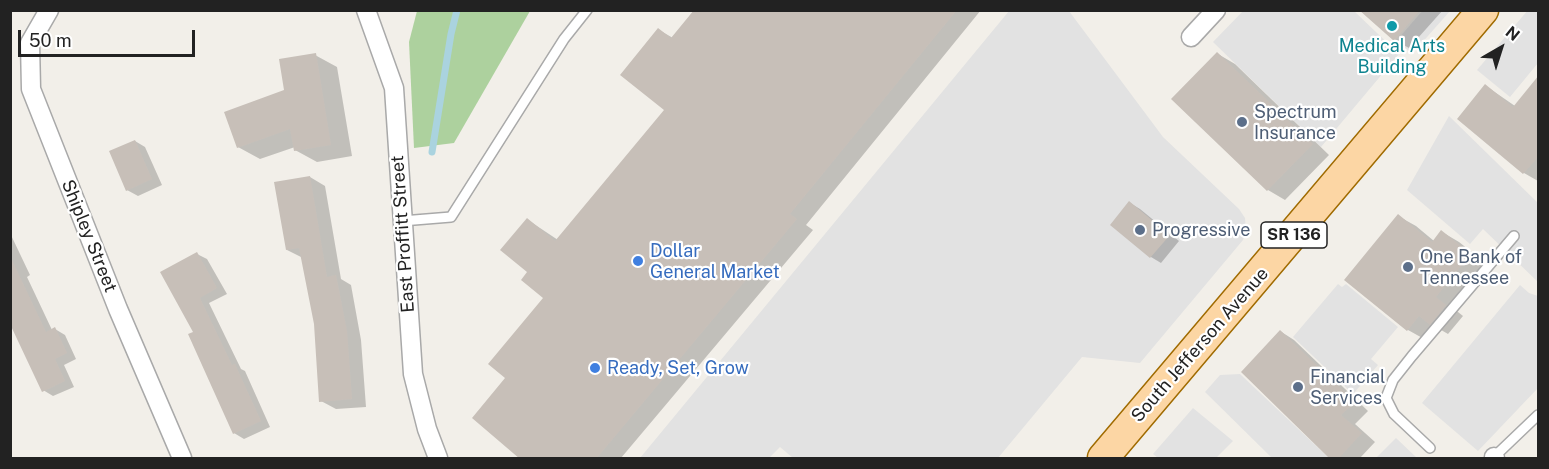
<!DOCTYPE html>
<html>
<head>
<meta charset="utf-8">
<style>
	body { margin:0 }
	#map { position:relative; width:1549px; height:469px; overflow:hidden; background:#f2efe9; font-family:"Public Sans",sans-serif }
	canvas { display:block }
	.frame { position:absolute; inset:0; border:12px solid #222; pointer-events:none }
	.north { position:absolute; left:1471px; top:18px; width:60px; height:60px; -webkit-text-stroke:4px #fff; paint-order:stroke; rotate:39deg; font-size:16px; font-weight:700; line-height:24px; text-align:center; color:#222 }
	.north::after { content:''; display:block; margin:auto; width:21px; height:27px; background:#222; clip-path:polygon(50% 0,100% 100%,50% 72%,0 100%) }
	.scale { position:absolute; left:18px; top:30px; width:177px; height:27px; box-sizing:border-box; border:3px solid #222; border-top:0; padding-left:8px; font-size:18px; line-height:21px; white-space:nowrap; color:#222; -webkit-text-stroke:4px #fff; paint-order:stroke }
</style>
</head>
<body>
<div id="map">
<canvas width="1549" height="469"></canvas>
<div class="frame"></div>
<div class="north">N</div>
<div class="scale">50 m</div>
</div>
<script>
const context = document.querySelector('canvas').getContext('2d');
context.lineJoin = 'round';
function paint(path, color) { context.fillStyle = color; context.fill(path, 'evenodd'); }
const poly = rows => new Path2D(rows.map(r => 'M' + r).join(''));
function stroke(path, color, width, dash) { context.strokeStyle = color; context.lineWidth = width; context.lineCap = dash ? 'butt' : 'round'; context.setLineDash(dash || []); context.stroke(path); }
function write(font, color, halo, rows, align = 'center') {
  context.font = font + ' "Public Sans",sans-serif'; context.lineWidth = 4.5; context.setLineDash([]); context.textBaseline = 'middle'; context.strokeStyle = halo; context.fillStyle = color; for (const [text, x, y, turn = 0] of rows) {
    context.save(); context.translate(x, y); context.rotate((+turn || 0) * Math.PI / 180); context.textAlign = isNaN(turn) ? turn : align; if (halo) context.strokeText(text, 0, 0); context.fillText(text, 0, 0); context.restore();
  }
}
const forest = poly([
	[417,11,530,11,454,143,414,148,409,42]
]);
const parking = poly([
	[1423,10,1450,11,1412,54,1397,40],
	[1528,10,1538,11,1538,63,1510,97,1477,70],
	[1009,11,1069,11,1163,137,1239,209,1245,218,1246,230,1243,240,1140,363,1082,357,998,458,793,458,780,447,769,458,640,458],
	[1243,11,1354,11,1399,54,1321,147,1213,42],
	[1449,116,1538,203,1538,282,1483,229,1470,244,1407,190],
	[1338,284,1342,287,1346,284,1398,327,1371,359,1378,365,1353,394,1293,337],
	[1520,285,1529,293,1538,296,1538,388,1478,451,1422,403],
	[1240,374,1329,458,1272,458,1205,392,1220,375],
	[1193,408,1233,441,1216,458,1158,458,1153,454],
	[1396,438,1417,458,1376,458]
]);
const shadow = poly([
	[696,10,981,10,806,225,813,230,621,458,522,458,507,378,545,298,530,272,528,220,558,240,666,110,659,30,673,38],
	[1361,10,1443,10,1409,48,1394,40],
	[1218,54,1235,64,1329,155,1285,200,1268,190],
	[315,55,337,67,352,156,317,162,295,150,295,147,260,159,238,147],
	[1538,78,1538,181,1524,173,1486,86,1515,106],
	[135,141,145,147,162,185,138,196,127,190],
	[310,177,325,186,341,279,351,285,361,340,366,407,336,409,321,401,315,323,303,258,287,250],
	[1130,203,1140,209,1179,241,1161,263,1151,257,1112,225],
	[1398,216,1416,226,1434,241,1442,232,1459,242,1488,265,1453,308,1463,316,1448,334,1436,327,1426,340,1408,330,1346,280],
	[10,233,30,275,27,277,52,330,55,329,65,335,76,359,64,365,74,387,53,396,43,390,10,320],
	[197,254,207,259,227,294,209,303,241,369,245,371,270,427,244,439,234,433,195,332],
	[1280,331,1294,340,1368,411,1355,424,1375,442,1360,458,1332,458]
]);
const stream = poly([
	[432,152,451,34,457,10]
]);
const building = poly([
	[694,10,957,10,790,214,797,219,596,459,520,459,472,418,505,378,488,364,543,298,521,280,527,272,500,250,527,218,555,241,664,110,620,75,658,28,671,38],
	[1359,10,1420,10,1394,41],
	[1217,52,1313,144,1267,191,1171,99],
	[316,53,331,145,294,151,290,129,237,148,224,112,284,90,279,59],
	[1539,75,1539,156,1523,174,1457,119,1485,84,1513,107],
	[135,140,152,179,126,191,109,151],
	[310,176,327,277,336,275,347,331,352,399,319,402,314,324,299,248,286,250,274,182],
	[1129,201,1170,235,1150,258,1110,225],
	[1398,214,1432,242,1441,230,1471,254,1436,297,1446,305,1430,325,1419,316,1407,331,1344,280],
	[197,252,217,288,200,298,232,365,235,364,261,421,233,434,188,334,193,332,160,272],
	[10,256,46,332,55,327,67,353,55,359,65,381,42,392,10,324],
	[1280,330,1355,402,1341,415,1362,433,1338,459,1330,459,1241,372]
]);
const lane = poly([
	[402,221,451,217,564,39,587,10],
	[1430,448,1394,414,1386,398,1393,380,1412,356,1514,236],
	[1493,458,1538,415]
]);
const street = poly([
	[49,10,30,43,31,89,118,309,182,458],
	[366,10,394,88,413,374,427,429,438,458],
	[1191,37,1216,10],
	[1494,457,1495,458]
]);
const primary = poly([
	[1103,458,1483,10]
]);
const markers = [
	[1392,26,6,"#0f9aa8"],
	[1242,122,6,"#5c6f8a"],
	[1140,230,6,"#5c6f8a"],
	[638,261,6,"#3f7fe0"],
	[1408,267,6,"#5c6f8a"],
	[595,368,6,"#3f7fe0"],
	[1298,387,6,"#5c6f8a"]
];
const shields = [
	[1294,235,66]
];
const shieldNames = [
	["SR 136",1294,235]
];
const cultureNames = [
	["Medical Arts",1392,46],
	["Building",1392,67]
];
const serviceNames = [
	["Spectrum",1254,112],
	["Insurance",1254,133],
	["Progressive",1152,230],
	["One Bank of",1420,257],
	["Tennessee",1420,278],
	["Financial",1310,377],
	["Services",1310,398]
];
const streetNames = [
	["East Proffitt Street",403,234,-94],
	["Shipley Street",89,236,68],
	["South Jefferson Avenue",1200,345,-49]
];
const shopNames = [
	["Dollar",650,251],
	["General Market",650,272],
	["Ready, Set, Grow",607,368]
];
paint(forest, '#add19e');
paint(parking, '#e2e2e2');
paint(shadow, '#0003');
stroke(stream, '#aad3df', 7);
paint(building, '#c7bfb8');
stroke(lane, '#a9a9a9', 12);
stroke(street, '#a9a9a9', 21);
stroke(primary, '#a06b00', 33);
stroke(lane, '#fff', 9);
stroke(street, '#fff', 18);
stroke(primary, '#fcd6a4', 30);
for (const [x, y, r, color] of markers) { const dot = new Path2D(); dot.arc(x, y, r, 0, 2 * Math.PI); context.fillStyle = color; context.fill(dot); stroke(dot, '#fff', 2); }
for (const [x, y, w] of shields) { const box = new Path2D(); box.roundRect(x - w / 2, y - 13, w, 26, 4.5); context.fillStyle = '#fff'; context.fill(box); stroke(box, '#222', 1.5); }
write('bold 16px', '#222', null, shieldNames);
write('18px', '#0d838f', '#fff', cultureNames);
write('18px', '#4e5e75', '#fff', serviceNames, 'left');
write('18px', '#222', '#fff', streetNames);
write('18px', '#366cbe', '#fff', shopNames, 'left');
</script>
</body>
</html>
